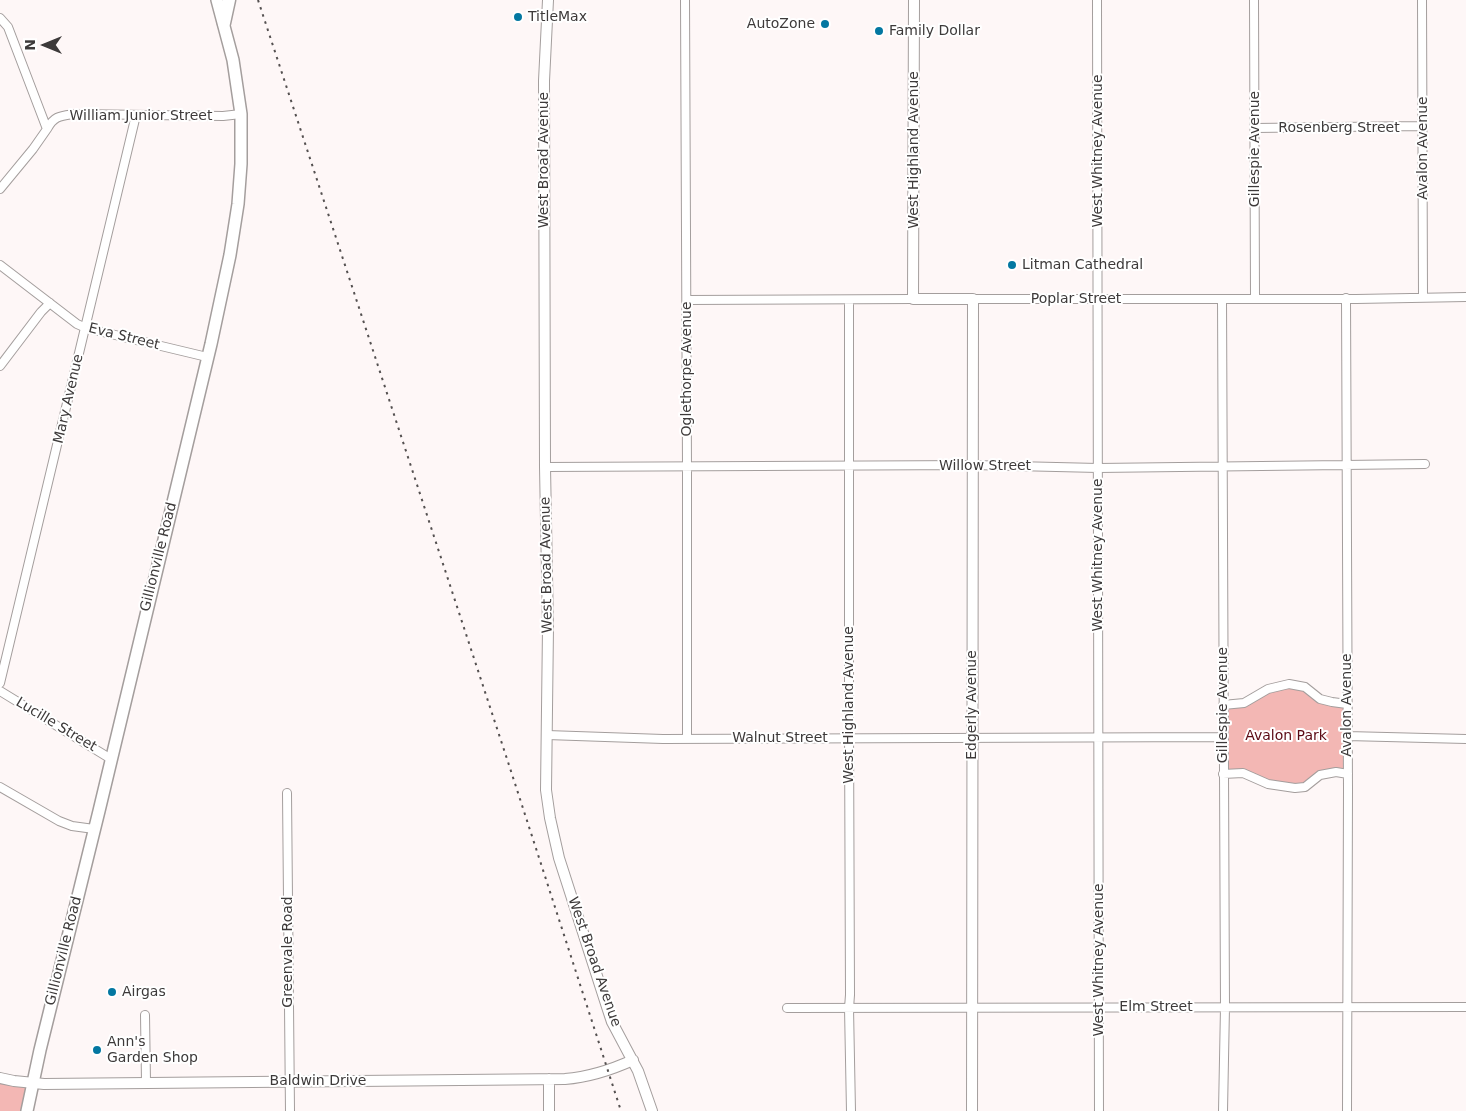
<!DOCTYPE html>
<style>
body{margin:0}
#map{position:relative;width:1466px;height:1111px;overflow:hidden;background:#fef7f7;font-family:"DejaVu Sans",sans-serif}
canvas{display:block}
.north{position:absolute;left:20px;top:20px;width:50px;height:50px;-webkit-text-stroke:4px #fff;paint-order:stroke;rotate:270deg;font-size:14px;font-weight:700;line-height:20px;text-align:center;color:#3d3a3a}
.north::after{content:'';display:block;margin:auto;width:18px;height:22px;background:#3d3a3a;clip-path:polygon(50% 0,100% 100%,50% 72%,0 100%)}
</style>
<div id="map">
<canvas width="1466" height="1111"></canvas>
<div class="north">N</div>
</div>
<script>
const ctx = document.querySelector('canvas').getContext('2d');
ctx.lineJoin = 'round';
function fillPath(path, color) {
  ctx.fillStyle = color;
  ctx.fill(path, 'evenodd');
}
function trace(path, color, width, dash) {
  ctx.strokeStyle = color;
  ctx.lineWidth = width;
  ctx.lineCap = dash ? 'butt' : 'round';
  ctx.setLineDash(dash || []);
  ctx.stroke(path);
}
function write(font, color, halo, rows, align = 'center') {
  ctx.font = font + ' "DejaVu Sans",sans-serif';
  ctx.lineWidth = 4;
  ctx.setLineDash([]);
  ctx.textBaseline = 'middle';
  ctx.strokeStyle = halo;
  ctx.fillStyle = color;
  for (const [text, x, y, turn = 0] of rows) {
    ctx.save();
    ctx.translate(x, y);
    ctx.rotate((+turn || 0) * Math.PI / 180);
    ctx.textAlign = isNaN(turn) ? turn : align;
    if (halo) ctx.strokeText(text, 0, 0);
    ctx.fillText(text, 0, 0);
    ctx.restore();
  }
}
const green = new Path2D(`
 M1297 686 1320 700 1346 705 1347 772 1335 771 1309 783 1279 786 1254 775 1224 773V706L1244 704 1268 689Z
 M0 1079 31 1084 26 1111H0Z`);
const minor = new Path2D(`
 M685 0 687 467V739
 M1097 0 1099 1111
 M1254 0 1255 299
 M1422 0 1423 297
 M0 18 8 27 47 129 33 149 0 189
 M1255 128 1422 126
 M47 129C54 116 60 116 74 114L223 116 241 114
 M0 265 77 324 86 328 207 357
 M1346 298 1348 790 1347 1111
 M973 299H1356L1466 297
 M1222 299 1225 1007 1223 1111
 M687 300 913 299
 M849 300V727L850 995 849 1008 851 1111
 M0 366 41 312 50 303
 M545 467 973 465 1098 468 1425 464
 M0 683 136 115
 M0 691 111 759
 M1223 705 1244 703 1268 689 1289 684 1305 687 1320 699 1332 702 1347 704
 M547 735 663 739 1223 737
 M1347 736 1466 739
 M1223 774 1243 773 1268 784 1295 788 1305 787 1320 775 1336 772 1348 774
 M0 787 59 821 72 826 94 829
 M287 793 290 1111
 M787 1008 1466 1007
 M145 1015 146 1082`);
const tertiary = new Path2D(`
 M548 0 544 81 545 467 548 628 546 790 550 818 559 858 607 1007 612 1022 638 1071 652 1111
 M914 0 913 299H973L972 1111
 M0 1078 14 1081 44 1084 565 1079C590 1077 611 1070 633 1060
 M549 1111V1079`);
const secondary = new Path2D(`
 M27 1111 40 1050 99 811 211 344 230 255 238 204 241 164V114L233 60 217 0`);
const primary = new Path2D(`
 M224 23 229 0`);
const rail = new Path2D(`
 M258 0 508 762 621 1111`);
const markers = [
 [518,17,5,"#0377a1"],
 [825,24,5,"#0377a1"],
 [879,31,5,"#0377a1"],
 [1012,265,5,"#0377a1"],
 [112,992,5,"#0377a1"],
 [97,1050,5,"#0377a1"]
];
const poiNames = [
 ["TitleMax",528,17],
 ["AutoZone",815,24,"right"],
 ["Family Dollar",889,31],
 ["Litman Cathedral",1022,265],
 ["Airgas",122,992],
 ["Ann's",107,1042],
 ["Garden Shop",107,1058]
];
const streetNames = [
 ["William Junior Street",141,116],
 ["Rosenberg Street",1339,128],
 ["Avalon Avenue",1423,148,-90],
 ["Gillespie Avenue",1255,149,-90],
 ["West Highland Avenue",914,150,-90],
 ["West Whitney Avenue",1098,151,-90],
 ["West Broad Avenue",544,160,-90],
 ["Poplar Street",1076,299],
 ["Eva Street",124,337,14],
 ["Oglethorpe Avenue",687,369,-90],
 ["Mary Avenue",69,399,-77],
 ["Willow Street",985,466],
 ["West Whitney Avenue",1098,555,-90],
 ["Gillionville Road",159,557,-76],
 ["West Broad Avenue",547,565,-91],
 ["West Highland Avenue",849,705,-90],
 ["Edgerly Avenue",972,705,-90],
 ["Gillespie Avenue",1223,705,-90],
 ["Avalon Avenue",1347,705,-90],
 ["Lucille Street",56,725,31],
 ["Walnut Street",780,738],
 ["Gillionville Road",64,951,-76],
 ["Greenvale Road",288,952,-90],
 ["West Whitney Avenue",1099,960,-90],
 ["West Broad Avenue",594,962,71],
 ["Elm Street",1156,1007],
 ["Baldwin Drive",318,1081]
];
const parkNames = [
 ["Avalon Park",1286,736]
];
fillPath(green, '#f3b7b4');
trace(minor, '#a49e9d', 10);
trace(tertiary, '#a49e9d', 12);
trace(secondary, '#a49e9d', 14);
trace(primary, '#a49e9d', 15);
trace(minor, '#fff', 8);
trace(tertiary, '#fff', 10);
trace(secondary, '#fff', 11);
trace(primary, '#fff', 12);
trace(rail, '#545050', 2, [2.5, 5]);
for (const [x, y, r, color] of markers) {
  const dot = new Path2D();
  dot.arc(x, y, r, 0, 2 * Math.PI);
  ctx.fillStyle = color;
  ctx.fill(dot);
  trace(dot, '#fff', 2);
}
write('14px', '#3d3a3a', '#fff', poiNames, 'left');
write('14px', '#3d3a3a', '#fff', streetNames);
write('14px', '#5b0913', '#fff', parkNames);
</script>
